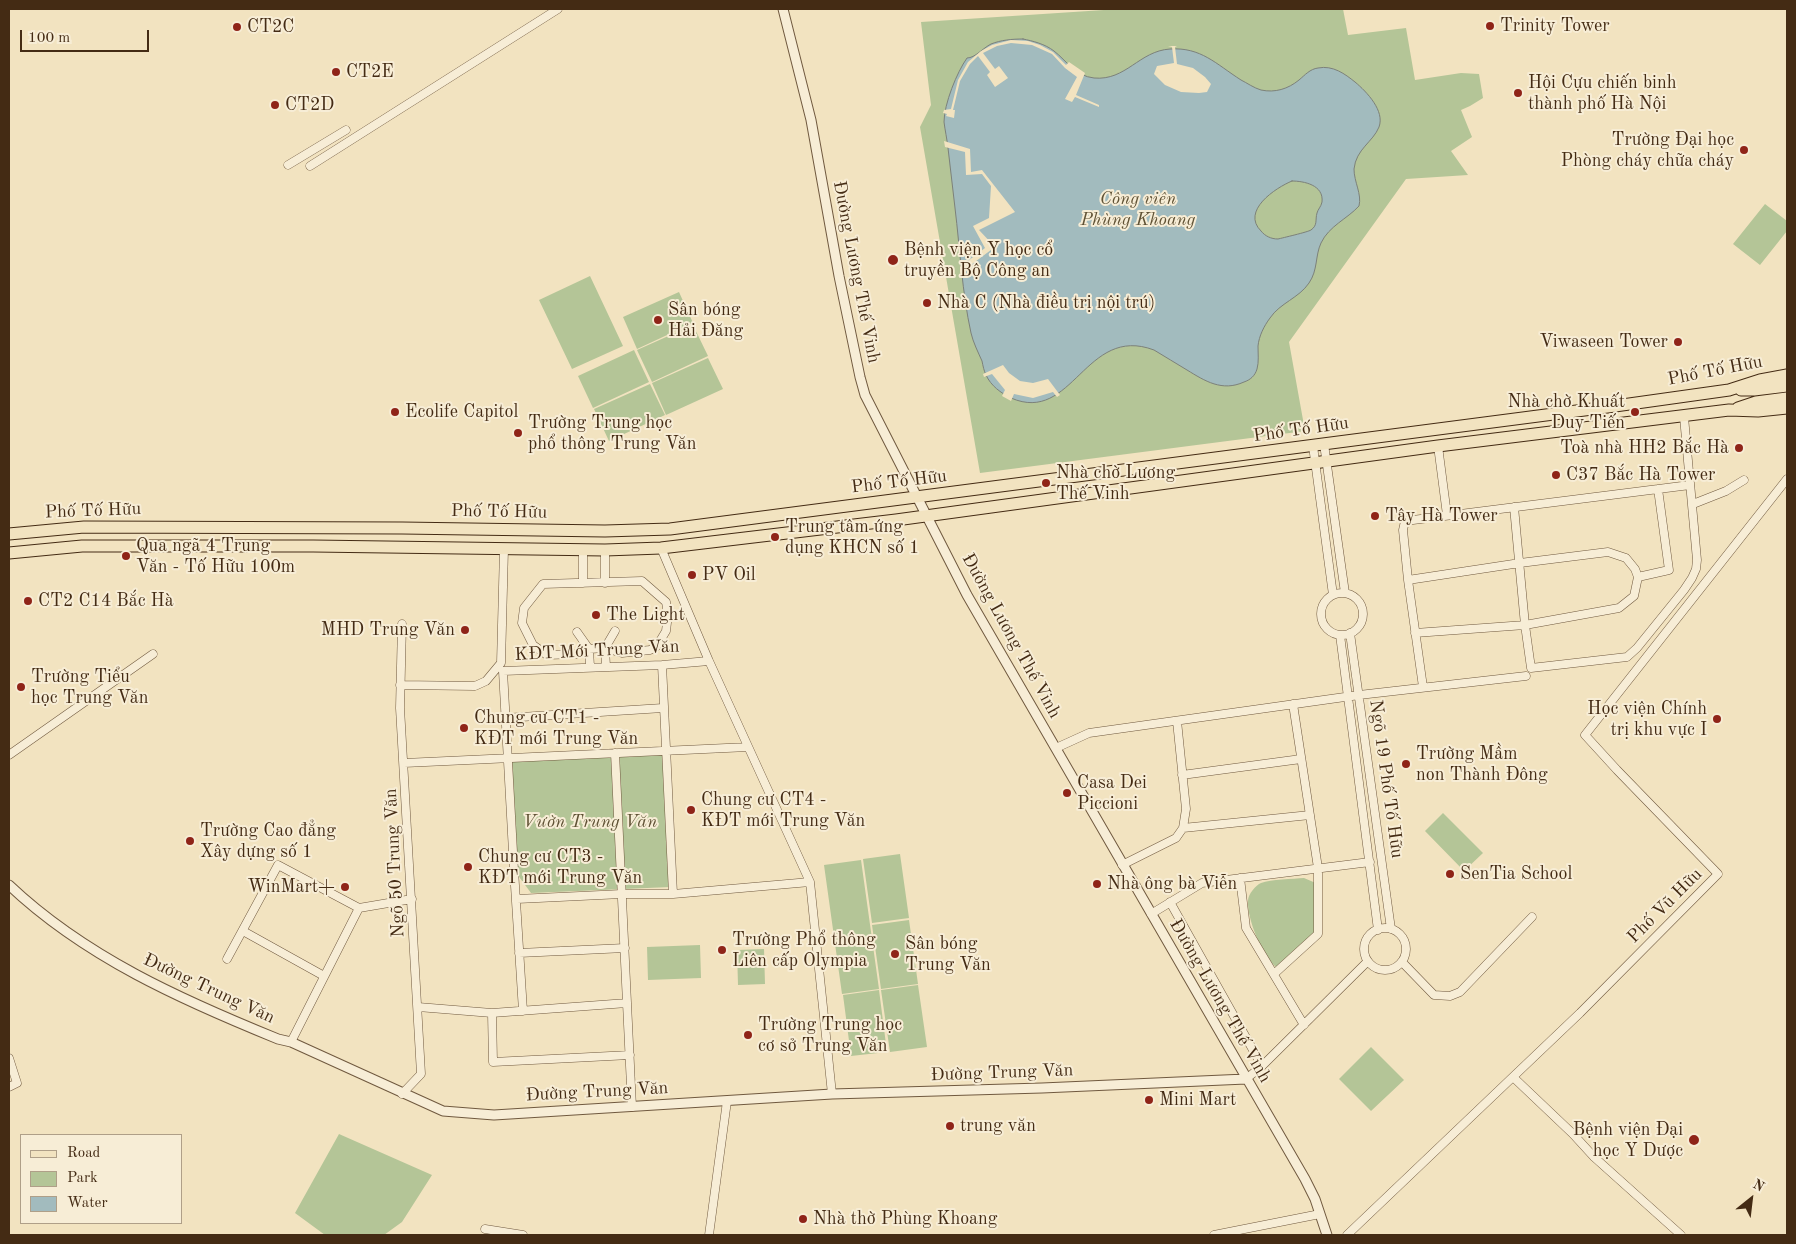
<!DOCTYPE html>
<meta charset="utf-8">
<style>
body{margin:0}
#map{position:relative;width:1796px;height:1244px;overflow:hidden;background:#f2e3c0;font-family:"Old Standard TT",serif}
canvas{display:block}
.frame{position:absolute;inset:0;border:10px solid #442b14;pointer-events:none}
.legend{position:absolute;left:20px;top:1134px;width:162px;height:90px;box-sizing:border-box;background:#f7edd6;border:1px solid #af9f88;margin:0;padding:6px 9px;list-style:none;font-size:15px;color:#442b14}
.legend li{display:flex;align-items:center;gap:10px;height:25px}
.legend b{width:25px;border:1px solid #af9f88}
.north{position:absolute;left:1726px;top:1174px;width:50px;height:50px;-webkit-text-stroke:4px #f7edd6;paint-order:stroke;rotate:29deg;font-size:14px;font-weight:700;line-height:20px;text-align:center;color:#442b14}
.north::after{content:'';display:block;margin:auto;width:18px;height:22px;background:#442b14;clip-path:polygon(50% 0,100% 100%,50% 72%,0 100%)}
.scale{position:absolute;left:20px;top:30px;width:129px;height:22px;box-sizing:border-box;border:2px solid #442b14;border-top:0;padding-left:6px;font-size:15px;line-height:18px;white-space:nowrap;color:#442b14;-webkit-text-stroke:4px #f7edd6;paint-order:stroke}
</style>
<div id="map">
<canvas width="1796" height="1244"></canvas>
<div class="frame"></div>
<ul class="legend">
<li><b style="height:6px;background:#f2e3c0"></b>Road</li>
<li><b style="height:14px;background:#b4c597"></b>Park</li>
<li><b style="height:14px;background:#a2bbbe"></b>Water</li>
</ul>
<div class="north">N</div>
<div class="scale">100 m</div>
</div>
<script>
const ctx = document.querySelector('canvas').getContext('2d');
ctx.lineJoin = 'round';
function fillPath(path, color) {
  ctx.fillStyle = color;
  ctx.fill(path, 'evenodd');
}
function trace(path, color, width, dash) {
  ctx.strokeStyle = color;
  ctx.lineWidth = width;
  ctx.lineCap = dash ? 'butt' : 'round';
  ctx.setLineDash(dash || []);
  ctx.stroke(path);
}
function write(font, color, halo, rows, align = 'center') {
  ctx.font = font + ' "Old Standard TT",serif';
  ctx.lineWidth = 4;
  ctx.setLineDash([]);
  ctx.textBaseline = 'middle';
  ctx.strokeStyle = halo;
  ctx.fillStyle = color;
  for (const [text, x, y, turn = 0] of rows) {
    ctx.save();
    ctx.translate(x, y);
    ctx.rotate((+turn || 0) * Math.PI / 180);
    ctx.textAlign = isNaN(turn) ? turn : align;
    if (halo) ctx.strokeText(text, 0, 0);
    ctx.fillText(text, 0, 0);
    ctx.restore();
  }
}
const green = new Path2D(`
 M1119 9H1343L1348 35 1406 28 1415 80 1461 73 1479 74 1483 98 1470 106 1461 110 1472 137 1451 151 1468 175 1406 179 1289 342 1305 431 980 473 920 127 931 105 921 22Z
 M1765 204 1787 221V231L1760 265 1733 244Z
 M590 276 623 346 572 369 539 300Z
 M679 292 693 323 637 349 623 317Z
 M693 325 708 356 652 382 637 350Z
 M634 350 649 382 593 408 578 376Z
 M708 358 723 389 666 415 652 383Z
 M650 384 665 415 609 441 594 409Z
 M665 751 670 887 531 893 514 870 508 759Z
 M1443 813 1483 853 1464 871 1425 831Z
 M900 854 909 918 872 923 863 859Z
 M861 860 879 989 842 994 824 865Z
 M1304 878 1318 884V934L1297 948 1282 964 1276 967C1262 955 1247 919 1248 901 1248 894 1256 885 1261 883 1271 879 1293 879 1304 878Z
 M909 920 918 984 881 989 872 925Z
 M700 945 701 978 648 980 647 947Z
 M764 949 765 984 738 985 737 950Z
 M918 985 927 1047 890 1052 881 990Z
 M879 990 887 1052 851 1056 843 995Z
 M1371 1047 1404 1080 1371 1111 1339 1079Z
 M339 1134 432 1175 402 1222 384 1235H325L295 1213Z`);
const water = new Path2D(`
 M1023 39C1033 41 1045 44 1054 51 1067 61 1075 76 1094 78 1126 81 1139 51 1170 49 1201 47 1216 64 1241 80 1247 83 1254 88 1261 90 1275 93 1288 89 1299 80 1305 75 1310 69 1318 68 1333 65 1345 74 1355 82 1367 92 1385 111 1379 127 1373 142 1356 149 1354 169 1354 182 1362 194 1359 206 1347 219 1329 226 1321 243 1315 256 1318 270 1309 283 1299 298 1280 303 1270 318 1264 326 1259 336 1258 346 1258 354 1259 362 1257 369 1255 376 1250 380 1244 382 1222 392 1205 381 1187 370 1176 363 1165 357 1154 350 1085 324 1073 425 1011 398 1001 393 991 386 986 375 984 371 983 366 982 361 978 352 973 342 971 333 962 292 960 249 955 208 953 188 950 168 948 148 947 139 945 130 944 122 944 104 957 72 967 58 975 58 983 48 991 44 1001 40 1012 39 1023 39ZM1292 181C1304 181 1324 185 1322 202 1321 207 1318 209 1317 213 1315 220 1318 225 1311 230 1308 232 1282 238 1278 239 1271 239 1265 236 1261 231 1241 211 1275 188 1292 181Z`);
const pier = new Path2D(`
 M1011 40 1028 41 1040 45 1053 52 1066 65 1069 62 1085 73 1076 95 1099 105V107L1075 97 1072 102 1065 99 1077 77 1065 68 1052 54 1032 45 1011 43 997 46 983 53 995 69 999 66 1008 78 995 87 987 75 990 72 978 56 970 64 960 81 953 110H955L954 118 946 116 947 114 943 113 944 110 951 109 958 80 968 62 981 51 992 45Z
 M1168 46H1177L1175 47 1177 64 1193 68 1205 77 1211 84 1207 92 1199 93 1181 92 1165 85 1154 74 1157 66 1174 63 1172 47Z
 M944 141 970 149 971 172 982 170 1015 212 979 230 995 247 960 273V267L985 248 973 226 989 218 991 186 982 174 966 175 965 152 945 147Z
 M1003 365 1009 373 1020 381 1033 383 1048 379 1060 395 1057 397 1053 392 1033 398 1014 394 1011 401 1002 396 1005 390 992 374 984 377 983 374Z`);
const minor = new Path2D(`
 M288 165 346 130
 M310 166 558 9
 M1324 444 1345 593
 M1313 446 1333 595
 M1438 446 1447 515
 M1693 504 1726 491 1744 480
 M1514 507 1525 625 1531 668 1627 657 1637 648 1684 590 1692 578 1696 569 1697 560 1684 417
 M661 548 709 661 810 882 832 1094
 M583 550V583
 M605 550V583
 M1638 577 1669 570 1658 489
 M1408 580 1520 563 1608 552 1626 558 1635 569 1638 577 1634 596 1619 608 1525 625 1415 633
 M642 581 666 602 668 614 666 631 657 646 650 650 622 653 605 648 589 649 576 654 547 655 533 645 522 623 524 608 543 584Z
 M1321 614a21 21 0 1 1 42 0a21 21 0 1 1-42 0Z
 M577 632 589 649 590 667
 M1350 633 1391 929
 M1340 635 1378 930
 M662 665 673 894
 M606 667 605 648 615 631
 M400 685 475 686 486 681 501 663 504 549
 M1423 687 1408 580 1403 530 1405 521 1690 485
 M505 718 663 708
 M1056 748 1089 733 1359 695 1526 676
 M615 753 632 1107
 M9 755 153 654
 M404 763 748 747
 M1182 775 1301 759
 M1183 828 1310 815
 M1122 865 1176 838 1183 828 1186 809 1177 721
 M1240 878 1246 928 1304 1025
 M517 899 622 894H673L810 882
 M1170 902 1262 1066
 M1151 914 1202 883 1370 862
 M1364 949a21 21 0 1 1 42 0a21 21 0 1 1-42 0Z
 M243 931 324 976
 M519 953 625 948
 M227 959 278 865 359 908 412 899
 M1402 962 1434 995 1450 996 1460 992 1532 917
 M1274 974 1318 934V868L1293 704
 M418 1007 492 1013 627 1003
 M523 1011 514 870 503 671 662 665 709 661
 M492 1013 493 1062 630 1055
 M291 1042 359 908
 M9 1058 17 1083 9 1087
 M1513 1077 1573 1134 1594 1157 1681 1235
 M1246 1079 1262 1066 1368 961
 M402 1094 421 1074 400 708 402 624
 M485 1229 523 1235
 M709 1235 727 1101
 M1214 1235 1320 1214
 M1347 1235 1580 1013 1718 874 1617 770 1585 735 1787 479`);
const tertiary = new Path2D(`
 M783 9 811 120 839 276 860 377 865 395 967 595 1305 1179 1315 1199 1327 1235
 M9 885C85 957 182 1000 278 1039L291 1042 443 1111 494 1115 832 1094 1042 1088 1246 1079`);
const primary = new Path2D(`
 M1741 390H1754L1787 386
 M1738 408 1756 402 1787 398
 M9 534 84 527 402 528 605 531 670 529 1615 406 1729 390 1760 380 1787 375
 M9 553 82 546H313L605 550 661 548 896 520 1438 446 1729 410 1758 411 1787 408`);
const markers = [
 [1490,26,5,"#8f2418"],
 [237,27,5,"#8f2418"],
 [336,72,5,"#8f2418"],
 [1518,93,5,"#8f2418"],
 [275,105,5,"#8f2418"],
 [1744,150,5,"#8f2418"],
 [893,260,6,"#8f2418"],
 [927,303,5,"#8f2418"],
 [658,320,5,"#8f2418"],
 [1678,342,5,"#8f2418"],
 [395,412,5,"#8f2418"],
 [1635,412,5,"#8f2418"],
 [518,433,5,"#8f2418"],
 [1739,448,5,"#8f2418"],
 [1556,475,5,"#8f2418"],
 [1046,483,5,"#8f2418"],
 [1375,516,5,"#8f2418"],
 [775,537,5,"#8f2418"],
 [126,556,5,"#8f2418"],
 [692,575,5,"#8f2418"],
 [28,601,5,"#8f2418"],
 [596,615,5,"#8f2418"],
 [465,630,5,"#8f2418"],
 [21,687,5,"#8f2418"],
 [1717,719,5,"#8f2418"],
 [464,728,5,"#8f2418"],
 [1406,764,5,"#8f2418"],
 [1067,793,5,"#8f2418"],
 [691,810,5,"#8f2418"],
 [190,841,5,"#8f2418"],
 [468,867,5,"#8f2418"],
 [1450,874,5,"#8f2418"],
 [1097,884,5,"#8f2418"],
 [345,887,5,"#8f2418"],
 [722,950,5,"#8f2418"],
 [895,954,5,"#8f2418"],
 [748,1035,5,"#8f2418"],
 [1149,1100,5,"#8f2418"],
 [950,1126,5,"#8f2418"],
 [1694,1140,6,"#8f2418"],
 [803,1219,5,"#8f2418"]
];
const poiNames = [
 ["Trinity Tower",1500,26],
 ["CT2C",247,27],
 ["CT2E",346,72],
 ["Hội Cựu chiến binh",1528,83],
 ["thành phố Hà Nội",1528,104],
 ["CT2D",285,105],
 ["Trường Đại học",1734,140,"right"],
 ["Phòng cháy chữa cháy",1734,161,"right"],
 ["Bệnh viện Y học cổ",904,250],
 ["truyền Bộ Công an",904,271],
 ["Nhà C (Nhà điều trị nội trú)",937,303],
 ["Sân bóng",668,310],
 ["Hải Đăng",668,331],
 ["Viwaseen Tower",1668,342,"right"],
 ["Nhà chờ Khuất",1625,402,"right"],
 ["Duy Tiến",1625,423,"right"],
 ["Ecolife Capitol",405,412],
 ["Trường Trung học",528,423],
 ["phổ thông Trung Văn",528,444],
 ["Toà nhà HH2 Bắc Hà",1729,448,"right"],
 ["Nhà chờ Lương",1056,473],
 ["Thế Vinh",1056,494],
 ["C37 Bắc Hà Tower",1566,475],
 ["Tây Hà Tower",1385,516],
 ["Trung tâm ứng",785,527],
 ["dụng KHCN số 1",785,548],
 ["Qua ngã 4 Trung",136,546],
 ["Văn - Tố Hữu 100m",136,567],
 ["PV Oil",702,575],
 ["CT2 C14 Bắc Hà",38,601],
 ["The Light",606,615],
 ["MHD Trung Văn",455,630,"right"],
 ["Trường Tiểu",31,677],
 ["học Trung Văn",31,698],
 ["Học viện Chính",1707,709,"right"],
 ["trị khu vực I",1707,730,"right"],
 ["Chung cư CT1 -",474,718],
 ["KĐT mới Trung Văn",474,739],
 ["Trường Mầm",1416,754],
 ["non Thành Đông",1416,775],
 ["Casa Dei",1077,783],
 ["Piccioni",1077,804],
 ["Chung cư CT4 -",701,800],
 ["KĐT mới Trung Văn",701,821],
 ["Trường Cao đẳng",200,831],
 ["Xây dựng số 1",200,852],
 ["Chung cư CT3 -",478,857],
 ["KĐT mới Trung Văn",478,878],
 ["SenTia School",1460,874],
 ["Nhà ông bà Viễn",1107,884],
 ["WinMart+",335,887,"right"],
 ["Trường Phổ thông",732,940],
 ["Liên cấp Olympia",732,961],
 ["Sân bóng",905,944],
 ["Trung Văn",905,965],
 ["Trường Trung học",758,1025],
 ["cơ sở Trung Văn",758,1046],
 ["Mini Mart",1159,1100],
 ["trung văn",960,1126],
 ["Bệnh viện Đại",1683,1130,"right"],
 ["học Y Dược",1683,1151,"right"],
 ["Nhà thờ Phùng Khoang",813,1219]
];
const parkNames = [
 ["Công viên",1138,199],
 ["Phùng Khoang",1138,220],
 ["Vườn Trung Văn",590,822]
];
const streetNames = [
 ["Đường Lương Thế Vinh",856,272,79],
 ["Phố Tố Hữu",1715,371,-11],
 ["Phố Tố Hữu",1301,430,-8],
 ["Phố Tố Hữu",899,482,-7],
 ["Phố Tố Hữu",93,511,-2],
 ["Phố Tố Hữu",499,512,1],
 ["Đường Lương Thế Vinh",1011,636,61],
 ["KĐT Mới Trung Văn",597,651,-3],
 ["Ngõ 19 Phố Tố Hữu",1386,779,82],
 ["Ngõ 50 Trung Văn",395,863,-93],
 ["Phố Vũ Hữu",1665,906,-45],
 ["Đường Trung Văn",209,989,25],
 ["Đường Lương Thế Vinh",1220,1001,60],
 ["Đường Trung Văn",1002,1073,-2],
 ["Đường Trung Văn",597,1092,-3]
];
fillPath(green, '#b4c597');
fillPath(water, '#a2bbbe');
trace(water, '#7c817a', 1);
fillPath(pier, '#f2e3c0');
trace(minor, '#70593f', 9);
trace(tertiary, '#70593f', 11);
trace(primary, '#442b14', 13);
trace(minor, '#f7edd6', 8);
trace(tertiary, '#f7edd6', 9);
trace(primary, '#f2e3c0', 11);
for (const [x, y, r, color] of markers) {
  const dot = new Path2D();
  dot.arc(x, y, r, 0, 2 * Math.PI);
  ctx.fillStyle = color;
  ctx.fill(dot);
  trace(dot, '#f7edd6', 2);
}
write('18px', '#442b14', '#f7edd6', poiNames, 'left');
write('italic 18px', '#605235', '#f7edd6', parkNames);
write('18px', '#442b14', '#f7edd6', streetNames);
</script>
